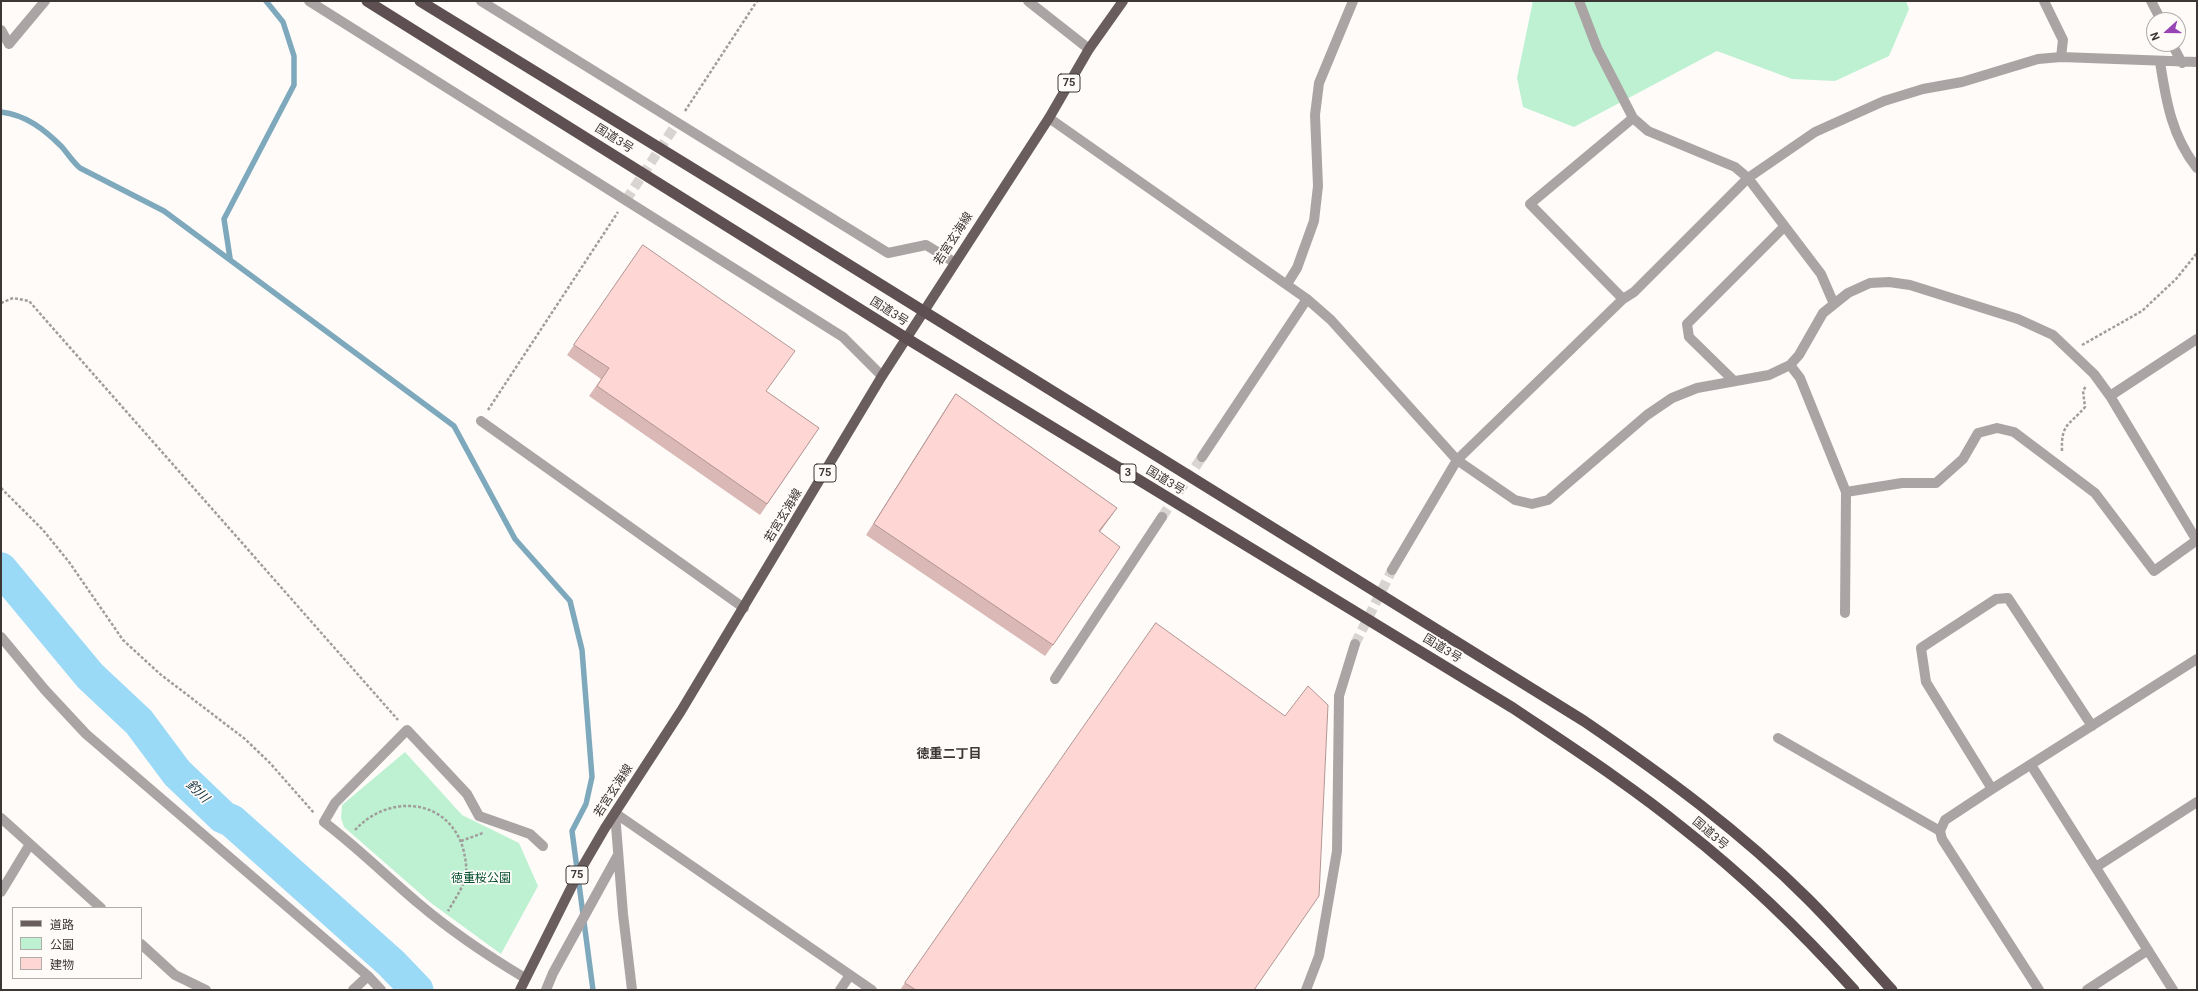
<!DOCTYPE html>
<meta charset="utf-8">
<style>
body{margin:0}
#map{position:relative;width:2198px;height:991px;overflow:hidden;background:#fefbf9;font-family:Roboto,"Noto Sans JP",sans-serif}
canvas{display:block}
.frame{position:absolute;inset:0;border:2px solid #3c3634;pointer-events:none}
.legend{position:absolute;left:12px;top:907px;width:130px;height:72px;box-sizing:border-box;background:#fefbf9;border:1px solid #b0acaa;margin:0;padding:5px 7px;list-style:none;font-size:12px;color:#3c3634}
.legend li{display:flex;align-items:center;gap:8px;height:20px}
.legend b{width:20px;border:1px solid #b0acaa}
.north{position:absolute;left:2146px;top:12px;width:40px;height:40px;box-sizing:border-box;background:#fefbf9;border:1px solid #b0acaa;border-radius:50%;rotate:249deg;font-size:11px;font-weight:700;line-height:16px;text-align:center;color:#3c3634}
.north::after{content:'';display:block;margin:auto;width:14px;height:18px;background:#9745b4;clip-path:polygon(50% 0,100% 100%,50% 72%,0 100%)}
</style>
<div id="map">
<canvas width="2198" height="991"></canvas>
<div class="frame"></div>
<ul class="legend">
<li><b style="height:5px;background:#695d5e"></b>道路</li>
<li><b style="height:11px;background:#bdf1d2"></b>公園</li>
<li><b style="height:11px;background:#fed6d4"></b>建物</li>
</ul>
<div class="north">N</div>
</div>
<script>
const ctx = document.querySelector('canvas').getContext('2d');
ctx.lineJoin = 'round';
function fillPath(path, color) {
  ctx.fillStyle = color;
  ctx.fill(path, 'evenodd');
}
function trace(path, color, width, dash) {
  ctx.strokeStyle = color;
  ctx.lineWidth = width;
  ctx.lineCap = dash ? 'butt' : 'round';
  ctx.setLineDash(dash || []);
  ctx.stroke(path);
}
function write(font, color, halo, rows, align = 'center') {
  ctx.font = font + ' Roboto,"Noto Sans JP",sans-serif';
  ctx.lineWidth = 3.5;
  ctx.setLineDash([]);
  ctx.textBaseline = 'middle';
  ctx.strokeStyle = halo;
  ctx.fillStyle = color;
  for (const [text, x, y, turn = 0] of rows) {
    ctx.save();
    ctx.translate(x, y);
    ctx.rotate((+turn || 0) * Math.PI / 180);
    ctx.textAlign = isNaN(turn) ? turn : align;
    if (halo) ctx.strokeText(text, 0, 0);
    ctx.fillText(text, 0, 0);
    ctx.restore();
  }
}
const green = new Path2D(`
 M1533 1H1906L1909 9 1889 56 1835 81 1792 79 1717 51 1574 127 1523 107 1517 78Z
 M405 752 462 815 519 843 538 886 501 954 431 903 344 827 341 818 342 805Z`);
const stream = new Path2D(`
 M1 112C26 115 44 129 62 147 68 154 73 162 80 168L164 211 454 426 515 539 570 601 582 650 592 777 586 804 572 831 593 990
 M230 258 224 219 294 85V56L283 22 266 1`);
const river = new Path2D(`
 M1 569 90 676 139 722 177 773 223 817 232 821 391 963 417 990`);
const minorTunnel = new Path2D(`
 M626 200 677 123
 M1162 517 1202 457
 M1355 644 1392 570`);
const path = new Path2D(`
 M685 111 757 1
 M1 303 13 298 29 301 398 720
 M2082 345 2142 311 2176 279 2197 253
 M488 410 618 212
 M2062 451C2061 423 2069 426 2085 407L2083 391 2086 386
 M1 488 43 530 69 562 123 640 160 674 245 739 270 763 314 813
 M355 830C388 794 447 797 463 848 465 857 467 865 466 875 463 888 455 899 448 911
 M461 841 483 833`);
const minor = new Path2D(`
 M309 1 843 337 882 376
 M481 1 888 253 926 245 954 262
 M1028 1 1089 49
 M1579 1 1597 48 1633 118
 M2044 1 2063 40 2061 57
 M2151 1 2161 20
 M1 30 9 44 45 1
 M2172 44 2182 63
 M2160 62C2166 101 2172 137 2197 168
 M1049 118 1307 299 1331 320 1457 460 1515 500 1532 504 1548 500 1647 415 1672 398 1697 388 1769 375 1790 365 1799 355 1823 313 1848 293 1870 283 1889 282 1910 285 2018 319 2053 335 2094 374 2110 396 2197 541
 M1287 284 1297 268 1314 221 1318 186 1315 115 1319 83 1353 1
 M1623 299 1530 204 1633 118 1648 131 1735 167 1748 178 1821 274 1834 304
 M1790 365 1800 378 1846 492 1845 613
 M1733 380 1689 337 1687 324 1784 227
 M2110 396 2197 339
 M481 421 744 608
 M1202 457 1307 299
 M1846 492 1902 483H1936L1963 459 1978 433 1997 428 2014 432 2095 493 2154 571 2197 540
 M1392 570 1457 460 1623 299 1634 292 1748 178 1815 132 1884 101 1923 89 1962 82 2038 59 2061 57 2197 62
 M1 637 45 690 86 734 368 976 381 990
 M1055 679 1162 517
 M1778 738 1940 831
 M2031 765 2173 990
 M1992 789 1926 682 1921 648 1996 599 2008 598 2092 726
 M615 813 872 990
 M615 813 623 914 632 990
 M1 818 101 908
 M2096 867 2197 802
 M1 892 30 844
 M141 944 175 975 206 990
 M525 978C488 956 451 931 418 903 386 876 357 847 324 822L335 803 407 730 467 794 479 816 530 834 543 846
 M353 990 368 976
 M546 990 553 973 618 855
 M840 990 850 975
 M1306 990 1319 956 1337 851 1339 696 1355 644
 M2039 990 1942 839 1940 831 1945 820 1992 789 2197 659
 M2087 990 2148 950`);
const primary = new Path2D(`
 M520 990 577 876 605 828 681 711 882 376 1049 118 1089 49 1123 1`);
const trunk = new Path2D(`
 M367 1 906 338 1513 708C1571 747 1630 785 1684 829 1745 877 1802 932 1854 990
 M420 1 767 214 1584 721C1663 775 1740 831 1808 899 1837 928 1864 959 1892 990`);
const wall = new Path2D(`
 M643 245 766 391 819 428 760 515 589 396 601 379 567 355Z
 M956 394 1117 508 1100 532 1053 645 1045 656 866 535 948 405Z
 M1156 623 1254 990H900Z`);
const shadedWall = new Path2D(`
 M1117 508 1109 519 1091 542 1099 531Z`);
const building = new Path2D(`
 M643 245 795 351 766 391 819 428 767 504 597 386 609 368 574 345Z
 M956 394 1117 508 1099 531 1120 547 1053 645 874 524Z
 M1156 623 1285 716 1308 686 1328 705 1319 896 1254 990H916L905 983Z`);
const shields = [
 [1069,83,22],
 [825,473,22],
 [1128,473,16],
 [577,875,22]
];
const shieldNames = [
 ["75",1069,83],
 ["75",825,473],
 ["3",1128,473],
 ["75",577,875]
];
const streetNames = [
 ["国道3号",614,139,32],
 ["若宮玄海線",954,239,-57],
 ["国道3号",889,312,32],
 ["国道3号",1165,481,31],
 ["若宮玄海線",784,516,-59],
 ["国道3号",1442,649,31],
 ["若宮玄海線",614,791,-57],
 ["国道3号",1710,834,40]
];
const parkNames = [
 ["徳重桜公園",481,879]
];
const neighbourhoodNames = [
 ["徳重二丁目",949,755]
];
const waterNames = [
 ["釣川",197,792,44]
];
fillPath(green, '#bdf1d2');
trace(stream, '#7ea9bc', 5.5);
trace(river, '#9adaf7', 33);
trace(minorTunnel, '#d7d4d2', 10, [10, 5]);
trace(path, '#a19d9b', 2.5, [3, 2]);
trace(minor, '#aba4a5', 10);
trace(primary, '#695d5e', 10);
trace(trunk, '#5e5052', 11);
fillPath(wall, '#dab8b6');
fillPath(shadedWall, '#b29694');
fillPath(building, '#fed6d4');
trace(building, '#b29694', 1);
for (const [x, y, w] of shields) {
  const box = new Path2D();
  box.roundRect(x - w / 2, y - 9, w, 18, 3);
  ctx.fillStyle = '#fefbf9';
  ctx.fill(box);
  trace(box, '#3c3634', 1);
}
write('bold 11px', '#3c3634', null, shieldNames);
write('12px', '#3c3634', '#fefbf9', streetNames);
write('12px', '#054f30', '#fefbf9', parkNames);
write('bold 13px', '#3c3634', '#fefbf9', neighbourhoodNames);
write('italic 13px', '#11303d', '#fefbf9', waterNames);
</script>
